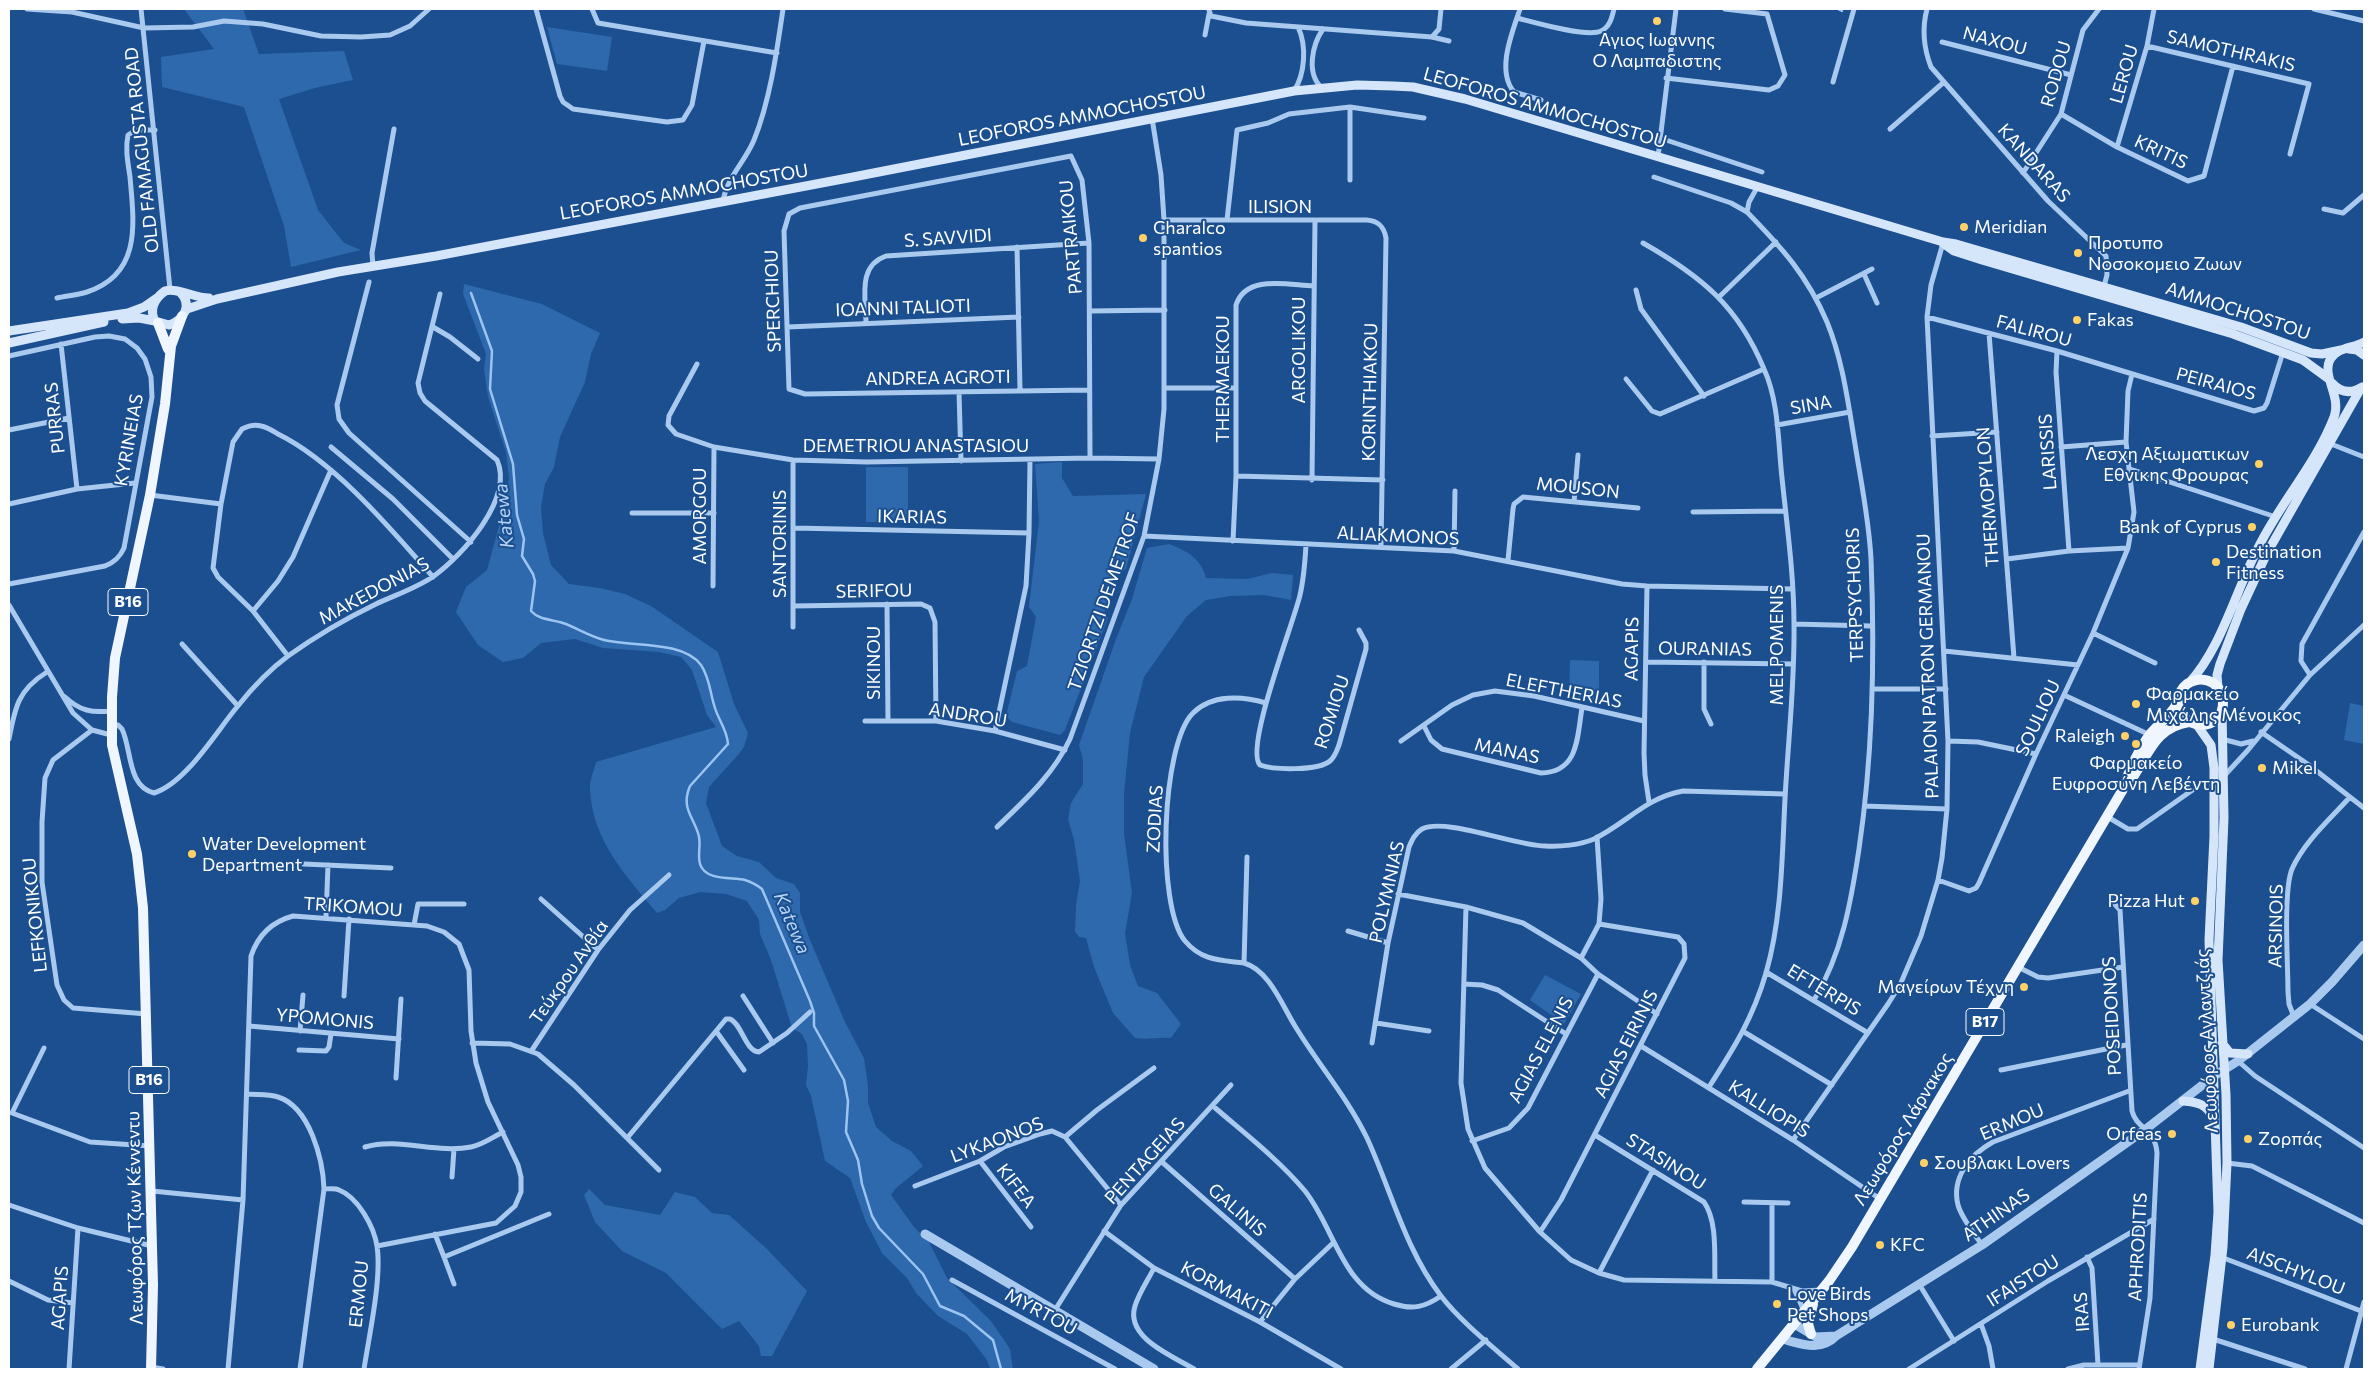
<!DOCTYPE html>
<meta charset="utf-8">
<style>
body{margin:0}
#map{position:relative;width:2373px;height:1378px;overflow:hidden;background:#1b4f8f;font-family:Commissioner,sans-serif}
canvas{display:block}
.frame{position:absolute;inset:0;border:10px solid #fff;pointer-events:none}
</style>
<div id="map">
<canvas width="2373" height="1378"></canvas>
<div class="frame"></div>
</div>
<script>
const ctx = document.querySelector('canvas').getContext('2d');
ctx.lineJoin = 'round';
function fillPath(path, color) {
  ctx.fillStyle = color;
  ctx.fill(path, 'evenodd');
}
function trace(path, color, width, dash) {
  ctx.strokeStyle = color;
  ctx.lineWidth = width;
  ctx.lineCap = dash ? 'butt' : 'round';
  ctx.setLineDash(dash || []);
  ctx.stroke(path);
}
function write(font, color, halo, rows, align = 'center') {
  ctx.font = font + ' Commissioner,sans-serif';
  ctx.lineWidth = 4;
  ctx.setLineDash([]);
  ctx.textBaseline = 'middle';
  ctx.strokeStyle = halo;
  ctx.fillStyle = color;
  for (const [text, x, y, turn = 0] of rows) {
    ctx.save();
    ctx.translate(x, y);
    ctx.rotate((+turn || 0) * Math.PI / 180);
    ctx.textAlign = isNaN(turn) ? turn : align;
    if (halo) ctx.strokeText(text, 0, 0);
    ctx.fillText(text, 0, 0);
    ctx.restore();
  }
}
const green = new Path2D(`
 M184 9H243L259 54 344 51 353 80 315 88 279 99 318 210 344 243 361 250 291 267 284 226 244 107 162 87 161 57 214 49Z
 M547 27 612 37 607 71 557 64Z
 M464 284 542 304 600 333 591 354 585 382 560 437 554 467 545 484 541 507 543 533 551 565 569 584 600 588 625 594 651 606 718 652 734 704 748 733 744 747 738 755 709 787 706 803 722 846 737 856 759 862 776 878 794 884 800 893V912L810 940 845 1022 864 1058 868 1085V1103L876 1127 892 1141 911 1151 923 1166 895 1189 891 1195 914 1227 929 1242 947 1278 991 1321 1010 1349 1013 1369H990L987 1360 967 1334 938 1316 916 1293 907 1278 882 1253 866 1222 850 1178 825 1161 811 1096 806 1085 808 1066 807 1044 802 1034 792 1028 771 960 760 934 759 920 747 901 726 894 700 892 679 898 665 910 657 913C626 876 592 840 590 789 589 781 594 771 596 762L716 727 707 715 692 670 681 657 659 652 603 648 575 639 541 643 523 658 503 662 478 645 456 612 466 587 487 570 505 504 509 478 506 452 488 397 484 369 486 354 463 294Z
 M1062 462V478L1073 496 1146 494 1126 569 1118 574 1104 613 1108 618 1065 730 1060 735 1012 722 1006 716 1017 671 1027 666 1036 617 1029 607 1039 521 1035 464Z
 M866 467H908V522H866Z
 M1169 544C1187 551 1201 558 1206 578L1247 579 1272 573 1293 575 1291 600 1264 595 1231 596 1206 600 1187 616 1144 677 1130 733 1124 793V834L1132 893 1125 933 1130 965 1138 986 1157 993 1181 1024 1171 1038C1159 1037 1148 1040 1135 1038L1113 1013 1094 967 1086 938 1079 937 1075 932 1076 905 1080 881 1074 840 1068 819 1071 803 1083 784V760L1079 745 1116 639 1132 599 1147 548Z
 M1570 660 1599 661V703L1569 696Z
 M2350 703 2364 706V744L2344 740Z
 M1545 975 1581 994 1564 1024 1530 1000Z
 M589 1189 605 1205 660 1215 675 1192 695 1197 712 1213 729 1215 766 1248 807 1291 772 1356H761L759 1346 739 1321 722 1329 666 1273 622 1251 595 1222 584 1195Z`);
const stream = new Path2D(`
 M1838 9 1842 11
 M471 293 492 351 490 389 513 464 517 515 524 539 522 556 533 574 535 581 531 611C540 621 554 619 566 624 578 629 591 637 604 640 631 647 683 640 701 665 710 678 710 694 715 708 719 721 727 730 728 744L690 786C681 807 692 815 698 833 702 843 697 854 700 864 705 881 732 877 745 880 751 882 757 885 762 889L810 1001 814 1013V1026L844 1080 848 1101 846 1132 858 1160 862 1184 872 1216 879 1228 923 1274 940 1306 964 1316 993 1340 1001 1369`);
const minor = new Path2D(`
 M27 9 72 12 144 28 193 27 224 21 263 24 321 36 361 37 390 35 410 26 429 9
 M141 9 170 289
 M536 9 560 96 563 102 573 109 667 122 683 120 692 105 704 41
 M592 9 598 23 777 53
 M1520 9C1512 33 1496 71 1514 92L1541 100
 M1927 9C1922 28 1924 49 1931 67L2048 201 2106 256 2107 275 2103 290
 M2314 9 2364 21
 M1209 10 1211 16 1246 23 1432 37 1449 41
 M1517 18C1533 22 1587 38 1601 31 1610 27 1612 17 1614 9
 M1205 35 1209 14
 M1432 37 1439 29 1441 9
 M1942 42 2071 75
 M2147 46 2309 84 2290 154
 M1666 78 1769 90 1778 86 1785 75 1767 14 1725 9
 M1833 82 1854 9
 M1322 88C1306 74 1312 45 1323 29
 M1294 91C1305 74 1307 46 1298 27
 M1350 107 1424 118
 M2061 114 2117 147 2188 181 2204 176 2233 66
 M1890 129 1944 82
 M1660 138 1762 172
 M2117 147 2147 46 2154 9
 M1658 157 1676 9
 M2023 173 2061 114 2083 30 2099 9
 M1654 177 1731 203 1747 212
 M1758 186 1749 202 1747 212C1782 248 1807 275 1827 322 1843 361 1848 403 1855 444 1861 482 1869 520 1871 559 1875 656 1873 754 1859 849 1851 902 1842 954 1814 1000
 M723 201C727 177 745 162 754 140 770 101 777 50 783 9
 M2324 209 2343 213 2364 195
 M1164 220H1367C1379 221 1384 227 1386 238L1381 547
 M1227 220 1237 130 1268 123 1289 114 1350 107V180
 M1643 243C1701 276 1738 306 1764 369 1779 402 1778 442 1782 478 1787 526 1794 576 1794 624 1795 683 1788 741 1785 799 1782 856 1782 918 1766 973 1753 1018 1734 1048 1709 1087
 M1017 247 1020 390
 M373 266 372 253 394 129
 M1864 274 1877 303
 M369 282 337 405 339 419 349 433 471 542
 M1636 290 1641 309 1704 396
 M1719 297 1776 242
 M57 298C66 296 77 295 87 292 142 274 134 223 130 177 128 163 125 149 128 135L136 130H155
 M1816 298 1872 269
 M1090 311 1165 310
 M1927 317 2057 351 2254 411 2264 408 2267 403 2283 352
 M866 323C866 298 857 266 886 256L1089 243
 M433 327 450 337 478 359
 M788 327 1019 317
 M1989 333 2014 658
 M61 344 77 489
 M2057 351 2056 372 2069 551
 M9 356 95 337 109 336 125 339 137 348 145 359 151 377 152 397 124 548C120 557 115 562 105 566L9 584
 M697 364 669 416 668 425 676 434 714 447 793 460 867 462 1090 458 1159 459
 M1626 379 1652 411 1660 414 1764 369
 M1165 388H1236
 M1089 390 805 394 789 389 784 231 789 214 800 208 1071 156 1082 180 1089 243 1090 458
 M959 392 961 461
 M1777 425 1850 412
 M9 430 69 418
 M1932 436 1997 432
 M2331 444 2364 457
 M331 447 393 499 453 559
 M2061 447 2126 442
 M793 460V627
 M2130 469 2276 517
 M1236 476 1383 480
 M1312 480 1315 221
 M150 495 221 504
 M1574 502 1578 455
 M9 504 77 489 135 483
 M1693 512 1785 511
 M632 513H714
 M793 528 1029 533
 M1144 536 1454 551 1622 584 1647 586 1792 589
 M1233 541 1236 476V305C1246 274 1288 285 1313 286
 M1306 545C1305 562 1304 578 1300 595 1294 622 1244 748 1260 765 1274 770 1318 771 1330 761 1335 757 1337 750 1339 745L1366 649V643L1359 630
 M1454 551 1455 491
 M2007 559 2069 551 2128 548
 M1508 560 1513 509 1514 504 1523 497 1638 508
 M713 586 714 447
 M1647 586 1644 753 1645 775 1649 802
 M887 604 888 721
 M9 605 73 713 92 730 111 735
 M793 606 921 604 930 608 935 622 936 721
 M253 611 278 581 293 557 331 470
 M1794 624 1871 626
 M2093 633 2155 663
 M182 644 238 706
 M1944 651 2078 665
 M288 656 253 611 218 577 213 568 221 504 233 442 242 429C248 426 254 424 261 426 267 427 273 431 278 434 335 462 391 529 433 577
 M1646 662 1793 664
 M1704 662V709L1711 724
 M2310 675 2301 661 2302 644 2364 532
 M1872 689H1946
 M2064 695 2150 735
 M65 697C80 711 92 713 111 711
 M865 721H936L995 731 1065 750
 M112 725H118L122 729C132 750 127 786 154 793 186 783 216 732 237 707 252 688 269 670 288 656 316 636 345 619 376 604 395 595 417 588 434 576 463 555 514 498 497 460L425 401 420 393 418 383 440 294
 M1424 726 1431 740 1442 749 1541 773C1579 772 1577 737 1582 708
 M92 730 53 760 45 778 42 822V882L57 985 64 1000 73 1008 147 1014
 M995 731 1026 586 1029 533 1030 460
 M2261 732 2309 765 2364 808
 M9 739C15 707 18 690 47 672
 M2222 739 2241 744 2253 741
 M1401 741 1452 705 1473 695 1495 691 1534 696 1644 721
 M1948 741 1978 742 2036 754
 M2224 776 2248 750 2310 675 2364 625
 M1865 806 1947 809
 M2106 816 2128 829H2137L2194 789
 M997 827C1025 800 1053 775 1070 739L1144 536 1159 459 1164 409V220L1161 175 1152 118
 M1247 857 1244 963C1269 970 1282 1005 1295 1026 1318 1064 1347 1097 1367 1138 1391 1190 1405 1249 1441 1296 1461 1322 1493 1347 1518 1369
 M304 864 391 868
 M1938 880 1969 891 1976 888 1979 883 2036 754 2093 633 2128 548 2134 512 2126 442 2128 391 2132 374
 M1398 894 1466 907 1523 923 1581 958 1598 974 1657 1014
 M541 899 598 950
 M2111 900 2120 910 2132 1111C2137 1130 2155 1127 2157 1153L2150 1298 2139 1369
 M1466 907 1461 1083 1468 1129 1485 1168 1540 1232 1571 1260 1599 1273 1624 1280 1772 1282 1802 1291 1821 1290
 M326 917 328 865
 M414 925 418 904H464
 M1348 931 1388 943
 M1581 958 1599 924 1601 899 1597 837
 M1244 963C1220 960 1202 961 1185 941 1156 906 1161 745 1193 713 1212 694 1242 696 1266 703
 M2018 967 2038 977 2048 978 2123 967
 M1766 972 1868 1033
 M1464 984 1482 985 1498 990 1566 1034
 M344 996 349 919
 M743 996 773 1043
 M2310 1004 2364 1039
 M2294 1017 2289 1004 2288 992C2288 965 2283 891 2292 869 2304 842 2331 818 2350 797
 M1376 1023 1429 1031
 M249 1026 399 1039
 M300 1031 303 995
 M716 1031 744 1070
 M1744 1032 1832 1085
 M472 1043 510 1044 538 1054 574 1085 659 1170
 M1372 1043 1388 943 1409 847C1412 840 1415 833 1422 829 1444 817 1516 846 1545 846 1560 847 1580 845 1594 839 1627 823 1645 798 1683 791L1785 794
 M1641 1046 1793 1140 1880 1199
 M44 1048 12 1113 90 1142 150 1146
 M299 1050 326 1051 329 1047 331 1034
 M532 1050 598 950 630 910 669 875
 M2238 1061 2255 1076 2364 1148
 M2001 1070 2126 1045
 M396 1078 401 999
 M247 1094C257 1095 268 1094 278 1097 310 1107 323 1160 324 1189L300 1369
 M1213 1106C1244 1133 1278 1159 1305 1191 1335 1229 1342 1289 1394 1304 1413 1310 1425 1307 1441 1296
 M1595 1135 1704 1202C1718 1222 1714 1257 1715 1281
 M628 1137 726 1019H730C742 1024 745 1051 759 1052L787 1033 810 1012
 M1065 1137 1121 1205
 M1793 1140 1888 1004 1900 985 1921 936 1938 880 1942 858 1947 809 1948 741 1927 317 1931 285 1943 243
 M1472 1141 1509 1128 1528 1108 1598 974
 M365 1147C399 1137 436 1154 471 1147 482 1145 493 1137 503 1132
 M980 1161 1031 1227
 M1162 1162 1295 1279
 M2227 1163 2252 1166 2364 1223
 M452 1177 454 1149
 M915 1186 980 1161 1004 1147 1040 1134 1052 1131 1065 1137 1097 1110 1154 1068
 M324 1189C329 1189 335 1188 339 1190 358 1197 374 1227 377 1246 382 1278 369 1336 364 1369
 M152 1191 243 1200
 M1744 1202 1788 1203
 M1772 1203V1282
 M9 1205 78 1228 152 1246
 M1104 1231 1154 1268 1260 1322 1341 1369
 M1540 1232 1561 1200 1685 958 1684 944 1678 937 1599 924
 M435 1234 444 1257 549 1214
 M1982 1245C1974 1233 1962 1219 1958 1205 1951 1177 1971 1154 1993 1142L2129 1091
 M444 1257 454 1284
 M2087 1257 2092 1268 2098 1365
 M2221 1257 2361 1311
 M1154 1268C1148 1280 1139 1293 1135 1306 1125 1338 1173 1356 1194 1369
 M1599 1273 1653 1170
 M952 1280 1115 1369
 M9 1281 48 1300 73 1303
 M1919 1284 1954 1341
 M1794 1289 1804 1311
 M1055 1310 1121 1205 1231 1085
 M1260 1322 1295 1279 1334 1242
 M1981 1324 1989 1346 1993 1369
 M2213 1339 2305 1369
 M151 1367 163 1369
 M69 1369 78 1228
 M228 1369 243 1200 251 956C258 935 271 922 293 916L427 926 444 932 459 944 469 970 471 1031 476 1063 488 1102 518 1165 521 1177V1192L515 1206 496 1223 377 1246
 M1451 1369 1486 1340
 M1909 1369 2048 1281 2154 1219
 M2068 1369 2084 1365H2139
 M2346 1369 2364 1302`);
const tertiary = new Path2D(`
 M925 1234 1154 1369
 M1794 1324 1816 1337 1836 1336
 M1782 1339C1802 1344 1820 1352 1836 1336L1982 1245 2146 1129 2214 1076 2238 1061 2310 1004 2332 982 2364 945`);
const secondary = new Path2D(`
 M1943 243 1954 251 1982 260 2233 334 2303 360 2329 379
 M180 292C193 305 184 320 169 325L155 321C149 309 154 299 165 291 176 287 195 298 209 298
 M187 309 217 299 338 272 436 256 848 178 1294 91 1357 85 1393 86 1413 87 1465 99 1943 242 1956 244 2241 327 2311 353 2322 354 2341 350
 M122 319 139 318 155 321
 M9 331 128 313 144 307 157 298
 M9 343 104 322
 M2349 349 2357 350 2364 355
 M2332 383C2341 393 2351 394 2362 387
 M2189 683C2221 649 2236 590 2258 548 2280 503 2316 464 2334 417 2342 395 2320 375 2331 358 2338 347 2354 348 2364 342
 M2218 687 2217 675 2220 664 2241 609 2267 553 2361 388
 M2197 725 2211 745 2214 768V836L2209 940 2218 1212 2215 1255 2200 1369
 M2222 1043 2230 1053 2248 1054
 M2183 1101C2197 1102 2208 1104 2213 1119
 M2209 1369 2223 1247 2227 1163 2226 1095 2218 960 2224 818 2222 710`);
const primary = new Path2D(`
 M158 323 168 349
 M2129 783C2148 757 2154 727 2189 722
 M1811 1334 1808 1324 1813 1304
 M151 1369 153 1285 143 908 137 854 112 745V697L115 658 150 495 165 404 171 346 182 316
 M1757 1369 1829 1281 1852 1247 2122 791C2129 771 2138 750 2151 733 2159 724 2168 717 2175 707 2179 699 2179 690 2187 684 2195 679 2205 678 2213 683 2219 687 2223 694 2223 702 2224 732 2180 733 2178 701`);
const markers = [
 [1657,21,5,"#ffd166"],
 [1964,227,5,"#ffd166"],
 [1143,238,5,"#ffd166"],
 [2078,253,5,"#ffd166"],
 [2077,320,5,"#ffd166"],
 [2259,464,5,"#ffd166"],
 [2252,527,5,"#ffd166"],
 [2216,562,5,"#ffd166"],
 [2136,704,5,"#ffd166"],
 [2125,736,5,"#ffd166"],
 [2136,744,5,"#ffd166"],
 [2262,768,5,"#ffd166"],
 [192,854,5,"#ffd166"],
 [2195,901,5,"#ffd166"],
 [2024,987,5,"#ffd166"],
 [2172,1134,5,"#ffd166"],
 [2248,1139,5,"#ffd166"],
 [1924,1163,5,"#ffd166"],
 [1880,1245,5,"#ffd166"],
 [1777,1304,5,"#ffd166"],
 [2231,1325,5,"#ffd166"]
];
const shields = [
 [128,602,40],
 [1985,1022,38],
 [149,1080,40]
];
const shieldNames = [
 ["B16",128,602],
 ["B17",1985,1022],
 ["B16",149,1080]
];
const poiNames = [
 ["Αγιος Ιωαννης",1657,40,"center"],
 ["Ο Λαμπαδιστης",1657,61,"center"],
 ["Meridian",1974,227],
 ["Charalco",1153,228],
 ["spantios",1153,249],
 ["Προτυπο",2088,243],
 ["Νοσοκομειο Ζωων",2088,264],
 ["Fakas",2087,320],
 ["Λεσχη Αξιωματικων",2249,454,"right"],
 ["Εθνικης Φρουρας",2249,475,"right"],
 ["Bank of Cyprus",2242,527,"right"],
 ["Destination",2226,552],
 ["Fitness",2226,573],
 ["Φαρμακείο",2146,694],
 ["Μιχάλης Μένοικος",2146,715],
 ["Raleigh",2115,736,"right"],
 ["Φαρμακείο",2136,763,"center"],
 ["Ευφροσύνη Λεβέντη",2136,784,"center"],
 ["Mikel",2272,768],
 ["Water Development",202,844],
 ["Department",202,865],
 ["Pizza Hut",2185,901,"right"],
 ["Μαγείρων Τέχνη",2014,987,"right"],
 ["Orfeas",2162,1134,"right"],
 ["Ζορπάς",2258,1139],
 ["Σουβλακι Lovers",1934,1163],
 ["KFC",1890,1245],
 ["Love Birds",1787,1294],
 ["Pet Shops",1787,1315],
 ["Eurobank",2241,1325]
];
const streetNames = [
 ["NAXOU",1995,41,15],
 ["SAMOTHRAKIS",2231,51,13],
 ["RODOU",2056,74,-74],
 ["LEROU",2124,74,-74],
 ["LEOFOROS AMMOCHOSTOU",1545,108,16],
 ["LEOFOROS AMMOCHOSTOU",1082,116,-11],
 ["OLD FAMAGUSTA ROAD",142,150,-96],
 ["KRITIS",2161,152,25],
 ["KANDARAS",2034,163,48],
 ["LEOFOROS AMMOCHOSTOU",684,192,-10],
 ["ILISION",1280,207],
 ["PARTRAIKOU",1071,237,-95],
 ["S. SAVVIDI",948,238,-4],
 ["SPERCHIOU",773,301,-92],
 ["IOANNI TALIOTI",903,308,-2],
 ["AMMOCHOSTOU",2238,311,18],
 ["FALIROU",2034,331,15],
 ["ARGOLIKOU",1299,350,-90],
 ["ANDREA AGROTI",938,378,-1],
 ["THERMAEKOU",1223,379,-90],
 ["PEIRAIOS",2216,384,15],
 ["KORINTHIAKOU",1370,392,-89],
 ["SINA",1811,405,-10],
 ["PURRAS",55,418,-96],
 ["KYRINEIAS",129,440,-80],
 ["DEMETRIOU ANASTASIOU",916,446],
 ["LARISSIS",2048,452,-94],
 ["MOUSON",1578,488,6],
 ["THERMOPYLON",1988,497,-94],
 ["AMORGOU",700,516,-90],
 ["IKARIAS",912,517,1],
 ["ALIAKMONOS",1398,536,3],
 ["SANTORINIS",780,544,-90],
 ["MAKEDONIAS",374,591,-28],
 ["SERIFOU",874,591,-1],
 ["TERPSYCHORIS",1855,595,-92],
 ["TZIORTZI DEMETROF",1104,602,-71],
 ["MELPOMENIS",1777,645,-90],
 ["AGAPIS",1632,649,-89],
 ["OURANIAS",1705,649,1],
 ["SIKINOU",874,663,-90],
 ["PALAION PATRON GERMANOU",1928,666,-92],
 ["ELEFTHERIAS",1564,691,11],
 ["ROMIOU",1332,712,-72],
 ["ANDROU",968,715,9],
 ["SOULIOU",2038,718,-65],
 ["MANAS",1507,751,12],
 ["ZODIAS",1155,819,-87],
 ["POLYMNIAS",1387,892,-77],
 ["TRIKOMOU",353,907,4],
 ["LEFKONIKOU",35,915,-96],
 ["ARSINOIS",2276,926,-89],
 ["Τεύκρου Ανθία",569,972,-55],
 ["EFTERPIS",1824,990,31],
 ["POSEIDONOS",2112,1016,-93],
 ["YPOMONIS",325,1019,5],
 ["Λεωφόρος Αγλαντζιάς",2207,1041,-93],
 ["AGIAS EIRINIS",1626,1044,-63],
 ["AGIAS ELENIS",1541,1050,-62],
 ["KALLIOPIS",1769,1109,32],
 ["ERMOU",2012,1122,-23],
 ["Λεωφόρος Λάρνακος",1903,1129,-59],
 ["LYKAONOS",997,1140,-21],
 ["PENTAGEIAS",1145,1161,-48],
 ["STASINOU",1666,1162,32],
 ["KIFEA",1016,1186,52],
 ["GALINIS",1237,1210,41],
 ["ATHINAS",1996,1215,-35],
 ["Λεωφόρος Τζων Κέννεντυ",135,1218,-91],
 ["APHRODITIS",2138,1247,-87],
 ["AISCHYLOU",2296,1271,21],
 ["IFAISTOU",2023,1281,-32],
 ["KORMAKITI",1227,1290,28],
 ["ERMOU",359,1294,-84],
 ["AGAPIS",60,1298,-86],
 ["MYRTOU",1041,1312,28],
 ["IRAS",2082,1312,-94]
];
const waterNames = [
 ["Katewa",504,516,-96],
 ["Katewa",792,923,67]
];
fillPath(green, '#2e69ad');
trace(stream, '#9cc4f0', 2.5);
trace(minor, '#a9c9ee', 5);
trace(tertiary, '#a9c9ee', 9);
trace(secondary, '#d6e6fa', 9);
trace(primary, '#f0f6ff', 10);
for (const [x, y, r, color] of markers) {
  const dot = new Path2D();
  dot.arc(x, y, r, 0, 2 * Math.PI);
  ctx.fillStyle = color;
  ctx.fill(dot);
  trace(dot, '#1b4f8f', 2);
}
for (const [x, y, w] of shields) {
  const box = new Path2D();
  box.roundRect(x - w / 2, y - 13.5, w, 27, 4);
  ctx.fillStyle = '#1b4f8f';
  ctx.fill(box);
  trace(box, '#fff', 1);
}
write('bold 16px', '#fff', null, shieldNames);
write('18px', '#fff', '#1b4f8f', poiNames, 'left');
write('18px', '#fff', '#1b4f8f', streetNames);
write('italic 19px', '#b5d3f5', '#1b4f8f', waterNames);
</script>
